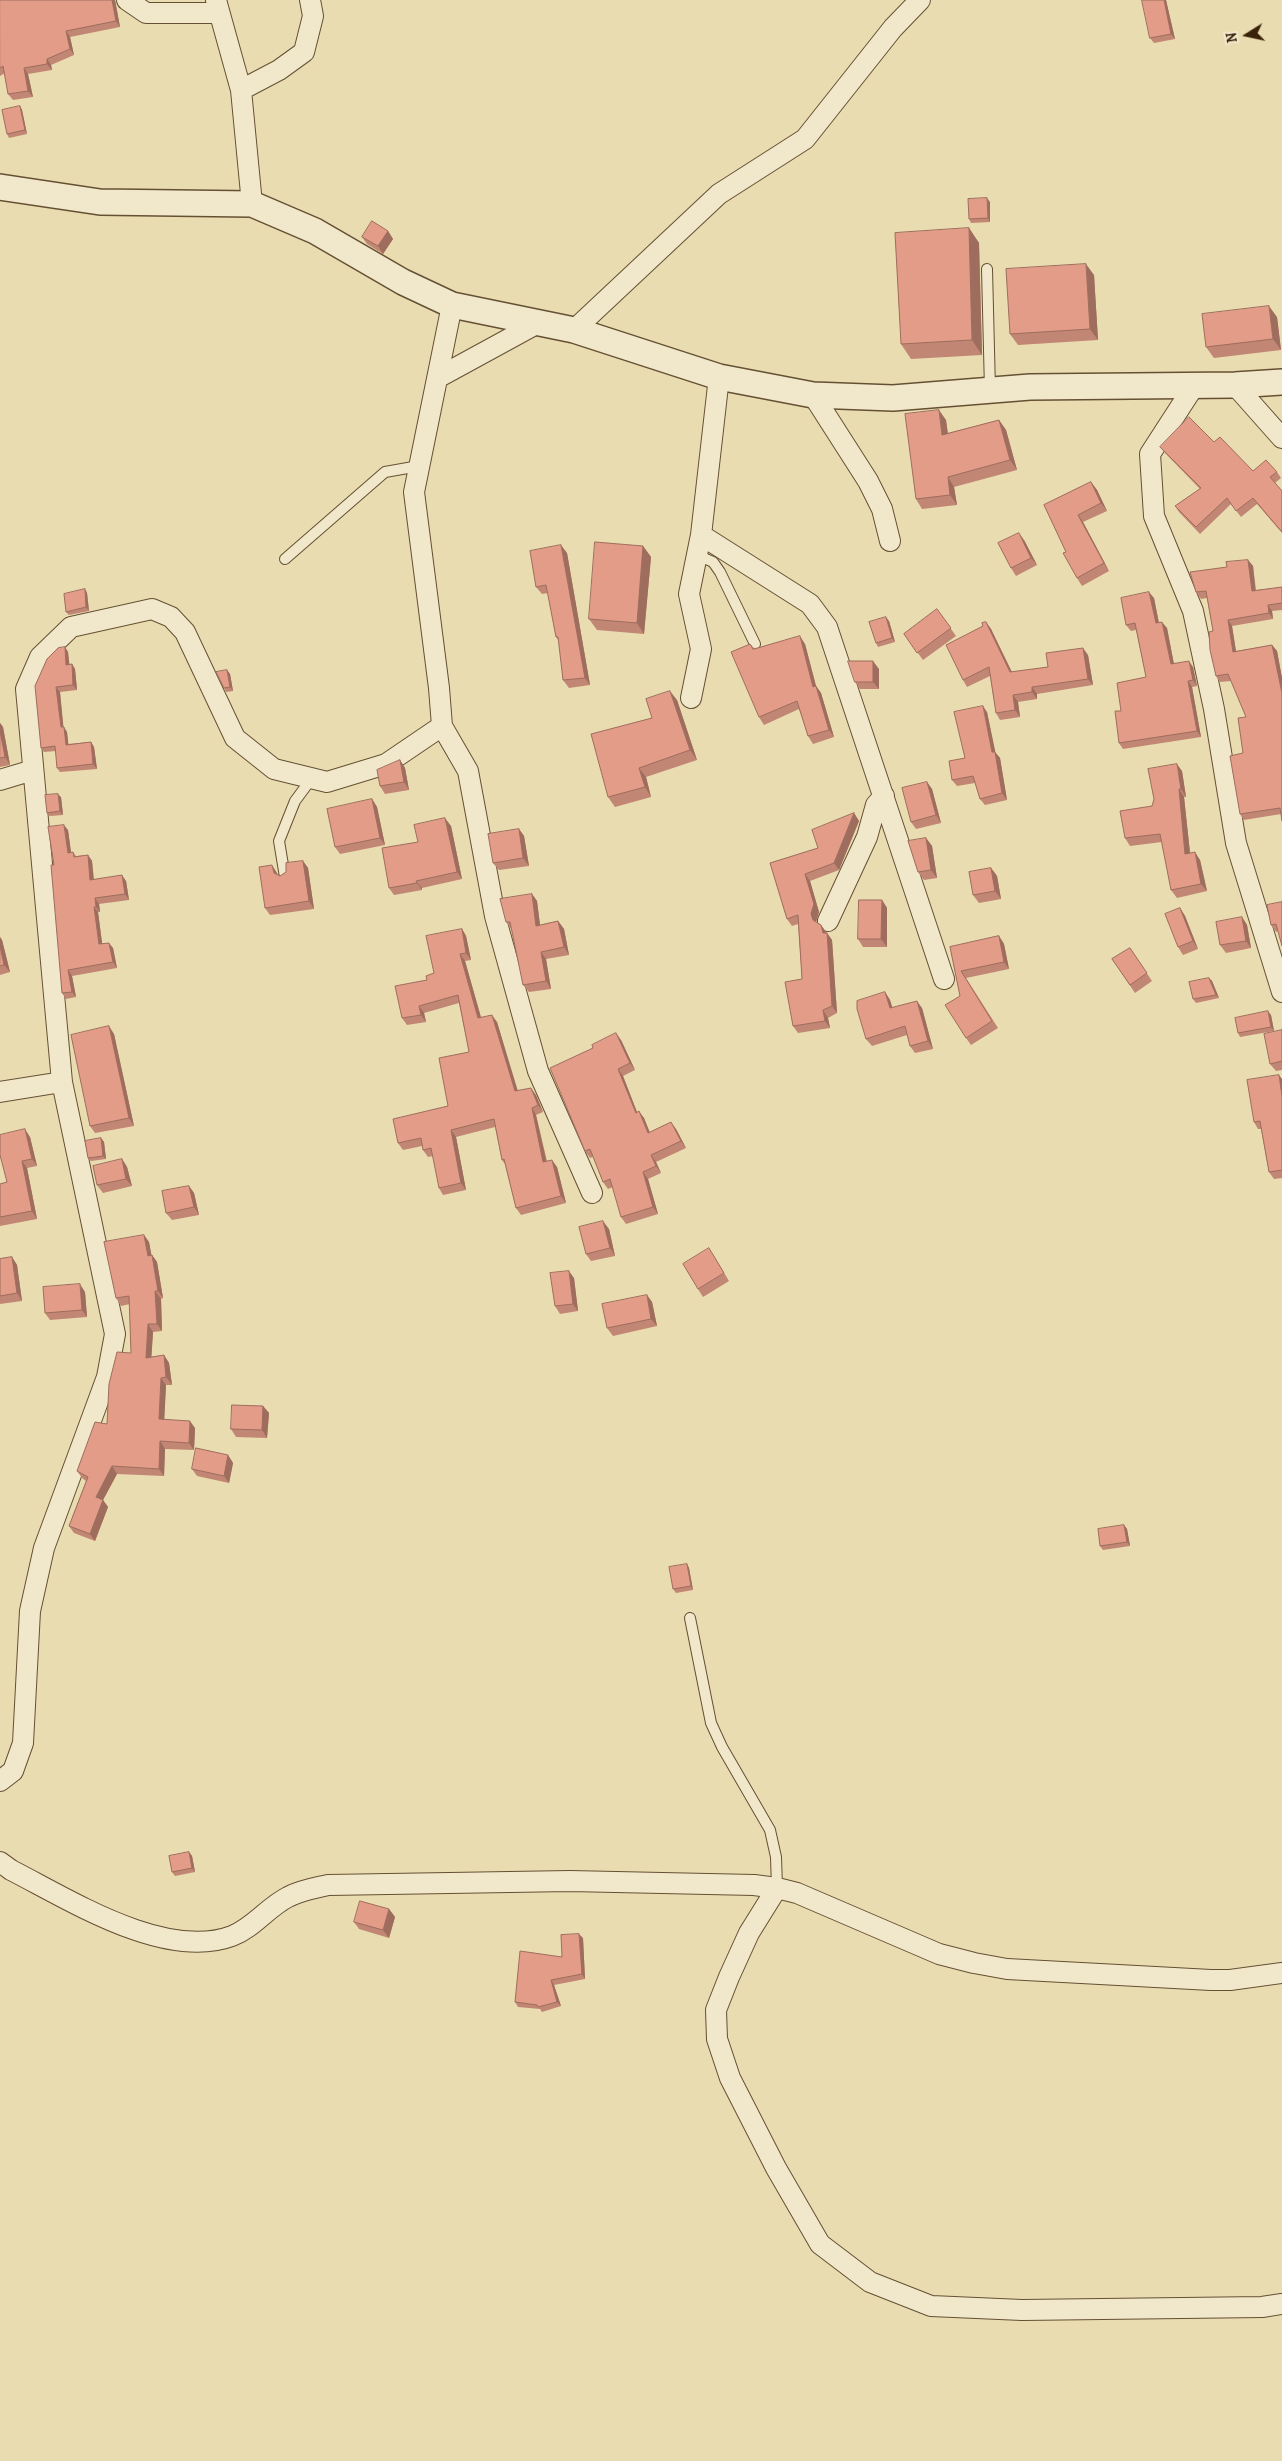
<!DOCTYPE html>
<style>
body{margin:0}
#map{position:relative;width:1282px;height:2461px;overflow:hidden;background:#e9dcb0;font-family:Alegreya,serif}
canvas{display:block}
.north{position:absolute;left:1222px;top:10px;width:50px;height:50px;-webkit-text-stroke:4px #f1e8cc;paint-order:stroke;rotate:260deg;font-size:14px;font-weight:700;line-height:20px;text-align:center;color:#392209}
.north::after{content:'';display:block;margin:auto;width:18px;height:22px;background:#392209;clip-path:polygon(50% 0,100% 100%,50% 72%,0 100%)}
</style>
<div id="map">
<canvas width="1282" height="2461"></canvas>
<div class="north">N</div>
</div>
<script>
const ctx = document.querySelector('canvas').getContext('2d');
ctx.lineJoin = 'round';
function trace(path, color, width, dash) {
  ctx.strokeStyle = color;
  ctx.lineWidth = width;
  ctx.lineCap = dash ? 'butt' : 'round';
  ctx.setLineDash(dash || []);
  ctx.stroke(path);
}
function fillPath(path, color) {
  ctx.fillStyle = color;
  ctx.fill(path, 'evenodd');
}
const service = new Path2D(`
 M987 269 990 390
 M697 555 713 562 720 572 755 644
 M285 559 385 472 419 466
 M285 877 279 841 295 801 312 778
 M690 1618 711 1723 722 1747 770 1830 776 1857 777 1888`);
const minor = new Path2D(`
 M127 0 146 13H219
 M216 0 241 90 252 204
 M241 90 279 70 304 52 313 16 310 0
 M574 330 719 194 805 139 893 28 920 0
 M439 377 538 323
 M719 377 701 535 810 604 827 627 944 979
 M1235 385 1282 438
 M1194 386 1150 454 1154 516 1193 611 1214 709 1236 843 1282 992
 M813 395 868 481 882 509 890 541
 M691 698 701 649 689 594 701 535
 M442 726 468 771 495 916 538 1071 592 1193
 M0 780 33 770
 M828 921 867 837 876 805 884 796
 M0 1092 62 1082
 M0 1781 13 1771 23 1743 30 1611 44 1548 107 1377 115 1334 62 1082 26 689 40 657 71 627 152 609 171 617 185 632 235 738 274 769 327 782 386 764 442 726 439 688 414 492 452 305
 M0 1862 11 1870C70 1900 165 1961 232 1936 253 1928 268 1907 288 1897 301 1890 315 1888 328 1885L570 1881 754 1885 777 1888 797 1893 939 1954 974 1963 1007 1969 1211 1980H1230L1282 1973
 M777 1888 749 1933 729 1977 716 2010 717 2039 730 2078 776 2168 820 2244 870 2282 931 2306 1022 2310 1262 2307 1282 2304`);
const tertiary = new Path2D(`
 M0 187 100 202 252 204 315 231 403 282 452 305 574 330 719 377 813 395 893 398 1030 387 1235 385 1282 382`);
const wall = new Path2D(`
 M0 0H115L120 27 70 37 74 55 51 65 52 70 28 74 33 97 13 100 8 94 5 73 0 76Z
 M1166 0 1175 39 1154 43 1150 38Z
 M20 106 22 110 27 134 9 138 7 134Z
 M990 202V222L971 223 969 219Z
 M969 228 979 243 982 355 911 359 901 344Z
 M388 231 393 239 383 254 367 244 362 237Z
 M1094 275 1098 340 1018 345 1010 334Z
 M1277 317 1281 350 1214 358 1206 347Z
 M946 420 948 433 999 420 1006 430 1017 470 954 487 957 505 922 509 916 499Z
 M1214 442 1253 471 1277 472 1281 478 1275 483 1282 491V533L1257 504 1241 517 1231 504 1200 534 1179 512 1175 506 1200 489 1165 453 1160 447Z
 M1091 482 1097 490 1107 511 1083 522 1109 571 1082 586 1077 578 1066 552 1044 505Z
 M1024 540 1037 565 1016 576 1011 568Z
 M643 546 651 557 644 634 597 630 589 619Z
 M567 553 590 685 569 688 563 680 559 641 556 637 548 593 542 594 536 587Z
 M1248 560 1253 566 1256 590 1282 587V610L1272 611 1273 619 1232 626 1236 651 1272 645 1277 651 1282 678V821L1281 814 1244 820 1240 814 1246 717 1231 681 1220 682 1216 676 1213 631 1207 598 1201 599 1196 592 1227 567Z
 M85 589 87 593 89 611 69 615 66 612Z
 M1154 598 1159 623 1167 628 1174 664 1193 667 1197 686 1192 687 1201 737 1123 749 1119 743 1121 711 1146 677 1136 630 1131 631 1126 625Z
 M937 609 956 636 923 660 904 634Z
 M889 621 895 642 878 647 876 643Z
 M986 622 991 629 1012 672 1048 667 1088 655 1093 685 1037 694V699L1018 702 1020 717 1000 720 996 713 990 676 967 687 963 680 983 626Z
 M750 644 754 648 805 644 816 686 821 693 834 737 813 744 808 736 799 709 764 725 759 717Z
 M65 647 68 652 69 665 72 664 75 669 77 690 60 692 63 727 67 732 68 744 91 742 94 747 97 769 60 772 57 768 56 751 44 752 41 748Z
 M879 669V689H860L855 682Z
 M227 670 230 674 233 691 226 692 224 688Z
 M677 700 697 760 646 777 651 797 615 807 608 797 652 718Z
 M987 712 995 752 1000 758 1007 800 985 805 980 799 975 783 957 786 952 780 965 758Z
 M0 723 3 727 10 765 0 767Z
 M400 760 405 768 409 790 385 794 380 786Z
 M1182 771 1186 797H1184L1190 853 1200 860 1207 891 1177 898 1171 890 1162 842 1130 846 1125 838Z
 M927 782 932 789 941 823 916 829 911 822Z
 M61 797 63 815 50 816 47 813Z
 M372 799 377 807 385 845 340 854 335 847Z
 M854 813 859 821 839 870 810 881 819 912 816 922 821 925 832 940 837 1013 828 1018 830 1028 798 1033 793 1026 802 979 798 924 792 926 787 919 770 863 818 848Z
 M451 826 462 879 422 888V890L394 895 389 888 418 842Z
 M519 829 524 836 529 866 499 870 493 863Z
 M68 830 71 853 73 852 76 856 88 855 92 861 94 879 126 881 129 900 99 904 100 912H98L102 944 113 948 117 968 72 976 76 997 66 999 62 993 54 865Z
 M926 838 932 846 937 878 924 880 918 872Z
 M303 861 308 868 314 909 270 915 265 908 277 873 278 875 280 876Z
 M991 868 997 876 1001 899 979 903 973 895Z
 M532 894 537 901 540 925 558 921 564 929 569 955 546 959 551 989 529 992 523 985 512 930 506 922Z
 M882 900 887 908V947H863L858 939Z
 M1282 902 1278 931 1276 932 1271 925Z
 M1180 908 1185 916 1198 949 1183 955 1178 947Z
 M1242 917 1247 925 1251 948 1226 953 1220 945Z
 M462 929 466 936 471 960 465 961 481 1017 497 1022 517 1091 536 1095 543 1112 536 1115 547 1161 557 1167 566 1203 521 1215 516 1208 505 1164 502 1160 495 1127 456 1137 466 1190 443 1195 439 1188 433 1156 428 1157 423 1150 422 1146 403 1150 398 1143 448 1106 469 1052 459 1003 424 1013 426 1022 407 1025 402 1018 427 980 434 973Z
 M999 936 1004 944 1009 969 966 978 998 1028 971 1045 966 1038 960 996 950 947Z
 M0 937 2 940 10 972 0 975Z
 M1130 948 1152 981 1135 993 1112 959Z
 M1209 978 1212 981 1219 998 1196 1003 1193 999Z
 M885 992 890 1000 892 1007 922 1008 933 1049 915 1053 910 1046 907 1035 872 1046 866 1039Z
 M1271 1015 1274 1031 1240 1037 1238 1033Z
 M1282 1030V1070L1276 1071 1270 1064Z
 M114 1034 134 1126 95 1133 90 1126Z
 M621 1040 635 1070 623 1076 637 1112 644 1118 649 1132 676 1129 686 1148 656 1162 661 1173 648 1179 658 1214 626 1224 621 1217 613 1187 608 1189 603 1182 593 1157 590 1158 585 1151Z
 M1282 1079V1178L1274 1179 1269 1172 1261 1129H1258L1254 1122Z
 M30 1137 37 1166 27 1168 37 1219 0 1226V1184L7 1182Z
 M101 1138 104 1142 106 1159 91 1161 88 1158Z
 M122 1159 127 1167 132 1186 103 1193 97 1185Z
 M189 1186 194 1193 199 1215 172 1220 166 1213Z
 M609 1229 615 1256 591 1261 586 1254Z
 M144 1235 149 1242 151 1255H152L157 1262 163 1298 161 1299 162 1331 153 1332 151 1357 164 1355 169 1363 172 1385H166L164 1419 195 1428 194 1450 165 1449 164 1476 117 1474 103 1500 108 1507 95 1541 74 1533 69 1526 86 1481 82 1478 77 1471 107 1424 131 1353 130 1304 121 1306 116 1298Z
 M714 1256 729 1281 703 1297 698 1289Z
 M12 1257 17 1265 22 1301 0 1304V1259Z
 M574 1278 578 1311 560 1314 555 1306Z
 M85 1292 87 1317 50 1320 45 1313Z
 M647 1295 652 1302 657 1326 613 1336 607 1328Z
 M263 1406 269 1413 267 1438 236 1437 231 1429Z
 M228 1455 233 1463 229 1483 197 1476 192 1469Z
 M1124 1525 1127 1529 1130 1546 1103 1550 1100 1546Z
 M687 1564 689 1568 693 1590 676 1593 673 1589Z
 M189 1852 192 1856 195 1872 175 1876 172 1872Z
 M389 1909 395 1917 389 1938 359 1929 354 1922Z
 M583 1938 585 1979 554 1985 561 2006 542 2012 540 2009 518 2007 515 2002Z`);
const shadedWall = new Path2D(`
 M112 0H115L120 27 116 21Z
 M1164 0H1166L1175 39 1171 34Z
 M66 31 70 37 74 55 70 49Z
 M47 59 51 65 52 70 47 64Z
 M24 68 28 74 33 97 28 91Z
 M20 106 22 110 27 134 25 130Z
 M987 198 990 202V222L988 218Z
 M969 228 979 243 982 355 972 340Z
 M388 231 393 239 383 254 378 246Z
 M1086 264 1094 275 1098 340 1090 329Z
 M1269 306 1277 317 1281 350 1273 339Z
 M939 410 946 420 949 445 942 435Z
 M999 420 1006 430 1017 470 1010 460Z
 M948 477 954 487 957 505 950 495Z
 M1091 482 1097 490 1107 511 1101 503Z
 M1078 515 1083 522 1109 571 1104 563Z
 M1019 533 1024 540 1037 565 1031 558Z
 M561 545 567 553 590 685 585 678Z
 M643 546 651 557 644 634 637 623Z
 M1248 560 1253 566 1256 597 1252 591Z
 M85 589 87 593 89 611 86 607Z
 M1149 592 1154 598 1160 629 1156 623Z
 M1268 605 1272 611 1273 619 1269 613Z
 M886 617 889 621 895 642 892 638Z
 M1228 620 1232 626 1237 658 1233 652Z
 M986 622 991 629 1015 679 1010 672Z
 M1162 622 1167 628 1175 670 1171 664Z
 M800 636 805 644 816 686 821 693 834 737 829 730 813 687Z
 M1272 645 1277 651 1282 678V693Z
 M65 647 68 652 70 669 66 665Z
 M1083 648 1088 655 1093 685 1088 679Z
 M873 661 879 669V689L873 682Z
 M1189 661 1193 667 1197 686 1193 680Z
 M72 664 75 669 77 690 73 685Z
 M227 670 230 674 233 691 230 687Z
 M1188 681 1192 687 1201 737 1197 731Z
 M56 687 60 692 64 732 61 727Z
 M1032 687 1037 694V699L1032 692Z
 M670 691 677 700 697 760 690 750Z
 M1013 695 1018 702 1020 717 1015 710Z
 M983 706 987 712 996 755 995 752 1000 758 1007 800 1002 793 992 752Z
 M0 723 3 727 10 765 5 757 0 731Z
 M64 727 67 732 69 749 66 745Z
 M91 742 94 747 97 769 93 764Z
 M400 760 405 768 409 790 404 782Z
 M1177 764 1182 771 1186 797 1181 789Z
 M639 768 646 777 651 797 645 787Z
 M927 782 932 789 941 823 936 815Z
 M1179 789 1184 797 1191 862 1185 854Z
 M58 794 61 797 63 815 60 811Z
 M372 799 377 807 385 845 380 838Z
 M854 813 859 821 839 870 834 863Z
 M445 818 451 826 462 879 457 872Z
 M64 825 68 830 72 859 68 853Z
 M519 829 524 836 529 866 523 858Z
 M926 838 932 846 937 878 931 870Z
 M1195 852 1200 860 1207 891 1201 884Z
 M88 855 92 861 94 885 90 880Z
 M303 861 308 868 314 909 309 901Z
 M272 865 277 873 279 881 274 873Z
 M991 868 997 876 1001 899 995 891Z
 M805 874 810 881 819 912 816 922 818 927 813 920 811 914Z
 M122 875 126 881 129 900 125 894Z
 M416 881 422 888V890L417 883Z
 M532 894 537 901 541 933 536 926Z
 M95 898 99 904 100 912 96 907Z
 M882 900 887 908V947L881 939Z
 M94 907 98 912 103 950 99 944Z
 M1180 908 1185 916 1198 949 1193 941Z
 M1242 917 1247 925 1251 948 1246 941Z
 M558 921 564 929 569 955 564 947Z
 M821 925 826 932 827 938V933L832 940 837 1013 832 1006 823 933Z
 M462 929 466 936 471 960 466 953Z
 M999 936 1004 944 1009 969 1004 962Z
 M0 937 2 940 10 972 4 965 0 946Z
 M109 943 113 948 117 968 113 962Z
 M541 952 546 959 551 989 546 981Z
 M460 954 465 961 483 1025 478 1018Z
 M68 970 72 976 76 997 72 992Z
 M1209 978 1212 981 1219 998 1216 995Z
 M885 992 890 1000 895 1016 890 1008Z
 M917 1001 922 1008 933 1049 928 1041Z
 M419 1006 424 1013 426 1022 421 1015Z
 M823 1010 828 1018 830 1028 825 1021Z
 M1268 1011 1271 1015 1274 1031 1271 1027Z
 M492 1015 497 1022 520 1098 515 1091Z
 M109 1026 114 1034 134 1126 129 1118Z
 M616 1033 621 1040 635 1070 630 1063Z
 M618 1069 623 1076 640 1120 636 1113Z
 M1279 1075 1282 1079V1096Z
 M531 1088 536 1095 543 1112 538 1105Z
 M532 1108 536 1115 548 1169 543 1162Z
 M639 1111 644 1118 653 1140 648 1133Z
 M671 1122 676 1129 686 1148 681 1141Z
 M25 1129 30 1137 37 1166 32 1159Z
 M451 1130 456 1137 466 1190 461 1183Z
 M101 1138 104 1142 106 1159 103 1156Z
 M651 1155 656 1162 661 1173 656 1166Z
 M122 1159 127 1167 132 1186 126 1179Z
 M552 1160 557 1167 566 1203 561 1196Z
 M22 1161 27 1168 37 1219 32 1211Z
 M643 1172 648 1179 658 1214 653 1207Z
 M189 1186 194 1193 199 1215 194 1207Z
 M603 1221 609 1229 615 1256 610 1248Z
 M144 1235 149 1242 153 1263 148 1256Z
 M152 1255 157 1262 163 1298 158 1291Z
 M12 1257 17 1265 22 1301 17 1293Z
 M569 1271 574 1278 578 1311 573 1304Z
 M80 1284 85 1292 87 1317 82 1310Z
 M155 1291 161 1299 162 1331 157 1324Z
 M647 1295 652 1302 657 1326 651 1319Z
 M148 1324 153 1332 151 1365 146 1358Z
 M164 1355 169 1363 172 1385 166 1377Z
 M161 1378 166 1385 164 1426 159 1419Z
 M263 1406 269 1413 267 1438 262 1430Z
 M190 1421 195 1428 194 1450 189 1443Z
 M160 1441 165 1449 164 1476 159 1469Z
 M228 1455 233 1463 229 1483 224 1476Z
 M112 1466 117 1474 103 1500 108 1507 95 1541 90 1534 96 1497Z
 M1124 1525 1127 1529 1130 1546 1127 1542Z
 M687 1564 689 1568 693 1590 691 1586Z
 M189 1852 192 1856 195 1872 192 1868Z
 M389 1909 395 1917 389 1938 383 1930Z
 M579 1934 583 1938 585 1979 582 1974Z
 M551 1980 554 1985 561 2006 557 2002Z`);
const building = new Path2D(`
 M0 0H112L116 21 66 31 70 49 47 59V64L24 68 28 91 8 94 3 66 0 68Z
 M1142 0H1164L1171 34 1150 38Z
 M20 106 25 130 7 134 2 110Z
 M987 198 988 218 969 219 968 199Z
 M372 221 388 231 378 246 362 237Z
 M969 228 972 340 901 344 895 233Z
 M1086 264 1090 329 1010 334 1006 269Z
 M1269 306 1273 339 1206 347 1202 314Z
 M939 410 942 435 999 420 1010 460 948 477 950 495 916 499 905 414Z
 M1189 417 1214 442 1220 437 1253 471 1266 460 1277 472 1270 477 1282 491V532L1253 498 1236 511 1227 498 1196 527 1175 506 1201 488 1160 447Z
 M1091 482 1101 503 1078 515 1104 563 1077 578 1063 553 1066 552 1044 505Z
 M1019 533 1031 558 1011 568 998 543Z
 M595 542 643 546 637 623 589 619Z
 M561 545 585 678 563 680 558 637H556L546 585 536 587 530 551Z
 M1248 560 1252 591 1282 587V603L1268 605 1269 613 1228 620 1233 652 1272 645 1282 693V821L1280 808 1240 814 1230 756 1243 753 1238 718 1246 717 1228 674 1216 676 1210 650 1209 632 1213 631 1206 591 1196 592 1190 572 1227 567 1226 562Z
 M85 589 86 607 66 612 64 594Z
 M1149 592 1156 623 1162 622 1171 664 1189 661 1193 680 1188 681 1197 731 1119 743 1115 711H1121L1117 683 1146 677 1135 623 1126 625 1121 598Z
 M937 609 951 628 917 653 904 634Z
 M886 617 892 638 876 643 869 622Z
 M986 622 1010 672 1048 667 1046 653 1083 648 1088 679 1032 687V692L1013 695 1015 710 996 713 989 667 963 680 946 645 983 626 982 623Z
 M800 636 813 687 816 686 829 730 808 736 797 701 759 717 731 652 750 644 753 649Z
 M65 647 66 665 72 664 73 685 56 687 61 727H64L66 745 91 742 93 764 57 768 55 746 41 748 35 686 47 659 58 648Z
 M848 661H873V682H855Z
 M227 670 230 687 224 688 216 672Z
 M670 691 690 750 639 768 645 787 608 797 591 734 652 718 646 699Z
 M983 706 992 752H995L1002 793 980 799 973 776 952 780 949 761 965 758 954 712Z
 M0 731 5 757 0 758Z
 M400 760 404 782 380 786 377 770Z
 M1177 764 1181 789H1179L1185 854 1195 852 1201 884 1171 890 1160 834 1125 838 1120 811 1152 806 1154 799 1148 769Z
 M927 782 936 815 911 822 902 788Z
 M58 794 60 811 47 813 45 795Z
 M372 799 380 838 335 847 327 809Z
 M854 813 834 863 805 874 814 904 811 914 813 920 821 925 823 933H827L832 1006 823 1010 825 1021 793 1026 785 982 802 979 798 915 787 919 770 863 818 848 812 830Z
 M445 818 457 872 416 881 417 883 389 888 382 848 418 842 414 825Z
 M64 825 68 853 73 852 74 857 88 855 90 880 122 875 125 894 95 898 96 907H94L99 944 109 943 113 962 68 970 72 992 62 993 51 865H54L48 827Z
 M519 829 523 858 493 863 488 834Z
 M926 838 931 870 918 872 908 841Z
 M303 861 309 901 265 908 259 867 272 865 274 873 280 876 286 872V863Z
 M991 868 995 891 973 895 969 872Z
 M532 894 536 926 558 921 564 947 541 952 546 981 523 985 510 922H506L500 899Z
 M859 900H882L881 939H858Z
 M1282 902V946L1276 924 1271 925 1267 905Z
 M1180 908 1193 941 1178 947 1165 914Z
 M1242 917 1246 941 1220 945 1216 922Z
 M462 929 466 953 460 954 478 1018 492 1015 515 1091 531 1088 538 1105 532 1108 543 1162 552 1160 561 1196 516 1208 504 1159 502 1160 494 1119 451 1130 461 1183 439 1188 431 1148 423 1150 421 1138 398 1143 393 1119 448 1106 439 1058 469 1052 458 995 419 1006 421 1015 402 1018 395 986 427 980 426 976 434 973 426 936Z
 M999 936 1004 962 961 971 992 1021 966 1038 945 1005 960 996 950 947Z
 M0 946 4 965 0 966Z
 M1130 948 1147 973 1130 985 1112 959Z
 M1209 978 1216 995 1193 999 1189 982Z
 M885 992 890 1008 917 1001 928 1041 910 1046 905 1026 866 1039 857 1009V1001Z
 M1268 1011 1271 1027 1238 1033 1235 1018Z
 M109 1026 129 1118 90 1126 71 1035Z
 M1282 1030V1061L1270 1064 1264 1034Z
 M616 1033 630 1063 618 1069 636 1113 639 1111 648 1133 671 1122 681 1141 651 1155 656 1166 643 1172 653 1207 621 1217 610 1179 603 1182 590 1149 585 1151 550 1068 593 1048 592 1045Z
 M1279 1075 1282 1096V1170L1269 1172 1260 1121 1254 1122 1247 1080Z
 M25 1129 32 1159 22 1161 32 1211 0 1217V1184L7 1182 0 1155V1135Z
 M101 1138 103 1156 88 1158 85 1141Z
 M122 1159 126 1179 97 1185 93 1166Z
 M189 1186 194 1207 166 1213 162 1191Z
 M603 1221 610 1248 586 1254 579 1227Z
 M144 1235 148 1256 152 1255 158 1291H155L157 1324H148L146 1358 164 1355 166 1377 161 1378 159 1419 190 1421 189 1443 160 1441 159 1469 112 1466 96 1497 103 1500 90 1534 69 1526 88 1477 77 1471 95 1422 107 1424 109 1384 117 1352 131 1353 129 1296 116 1298 104 1242Z
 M709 1248 724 1273 698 1289 683 1264Z
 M12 1257 17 1293 0 1296V1259Z
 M569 1271 573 1304 555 1306 550 1273Z
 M80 1284 82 1310 45 1313 43 1287Z
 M647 1295 651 1319 607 1328 602 1304Z
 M232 1405 263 1406 262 1430 231 1429Z
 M196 1448 228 1455 224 1476 192 1469Z
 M1124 1525 1127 1542 1100 1546 1098 1529Z
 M687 1564 691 1586 673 1589 669 1567Z
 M189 1852 192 1868 172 1872 169 1856Z
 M360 1901 389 1909 383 1930 354 1922Z
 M579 1934 582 1974 551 1980 557 2002 538 2007 537 2005 515 2002 520 1951 562 1957 561 1935Z`);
trace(service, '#655033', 12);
trace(minor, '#655033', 22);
trace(tertiary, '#655033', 28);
trace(service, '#f1e8cc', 10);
trace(minor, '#f1e8cc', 20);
trace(tertiary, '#f1e8cc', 25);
fillPath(wall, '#c28674');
fillPath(shadedWall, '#9e6d5e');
fillPath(building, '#e29c87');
trace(building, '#9e6d5e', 1);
</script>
